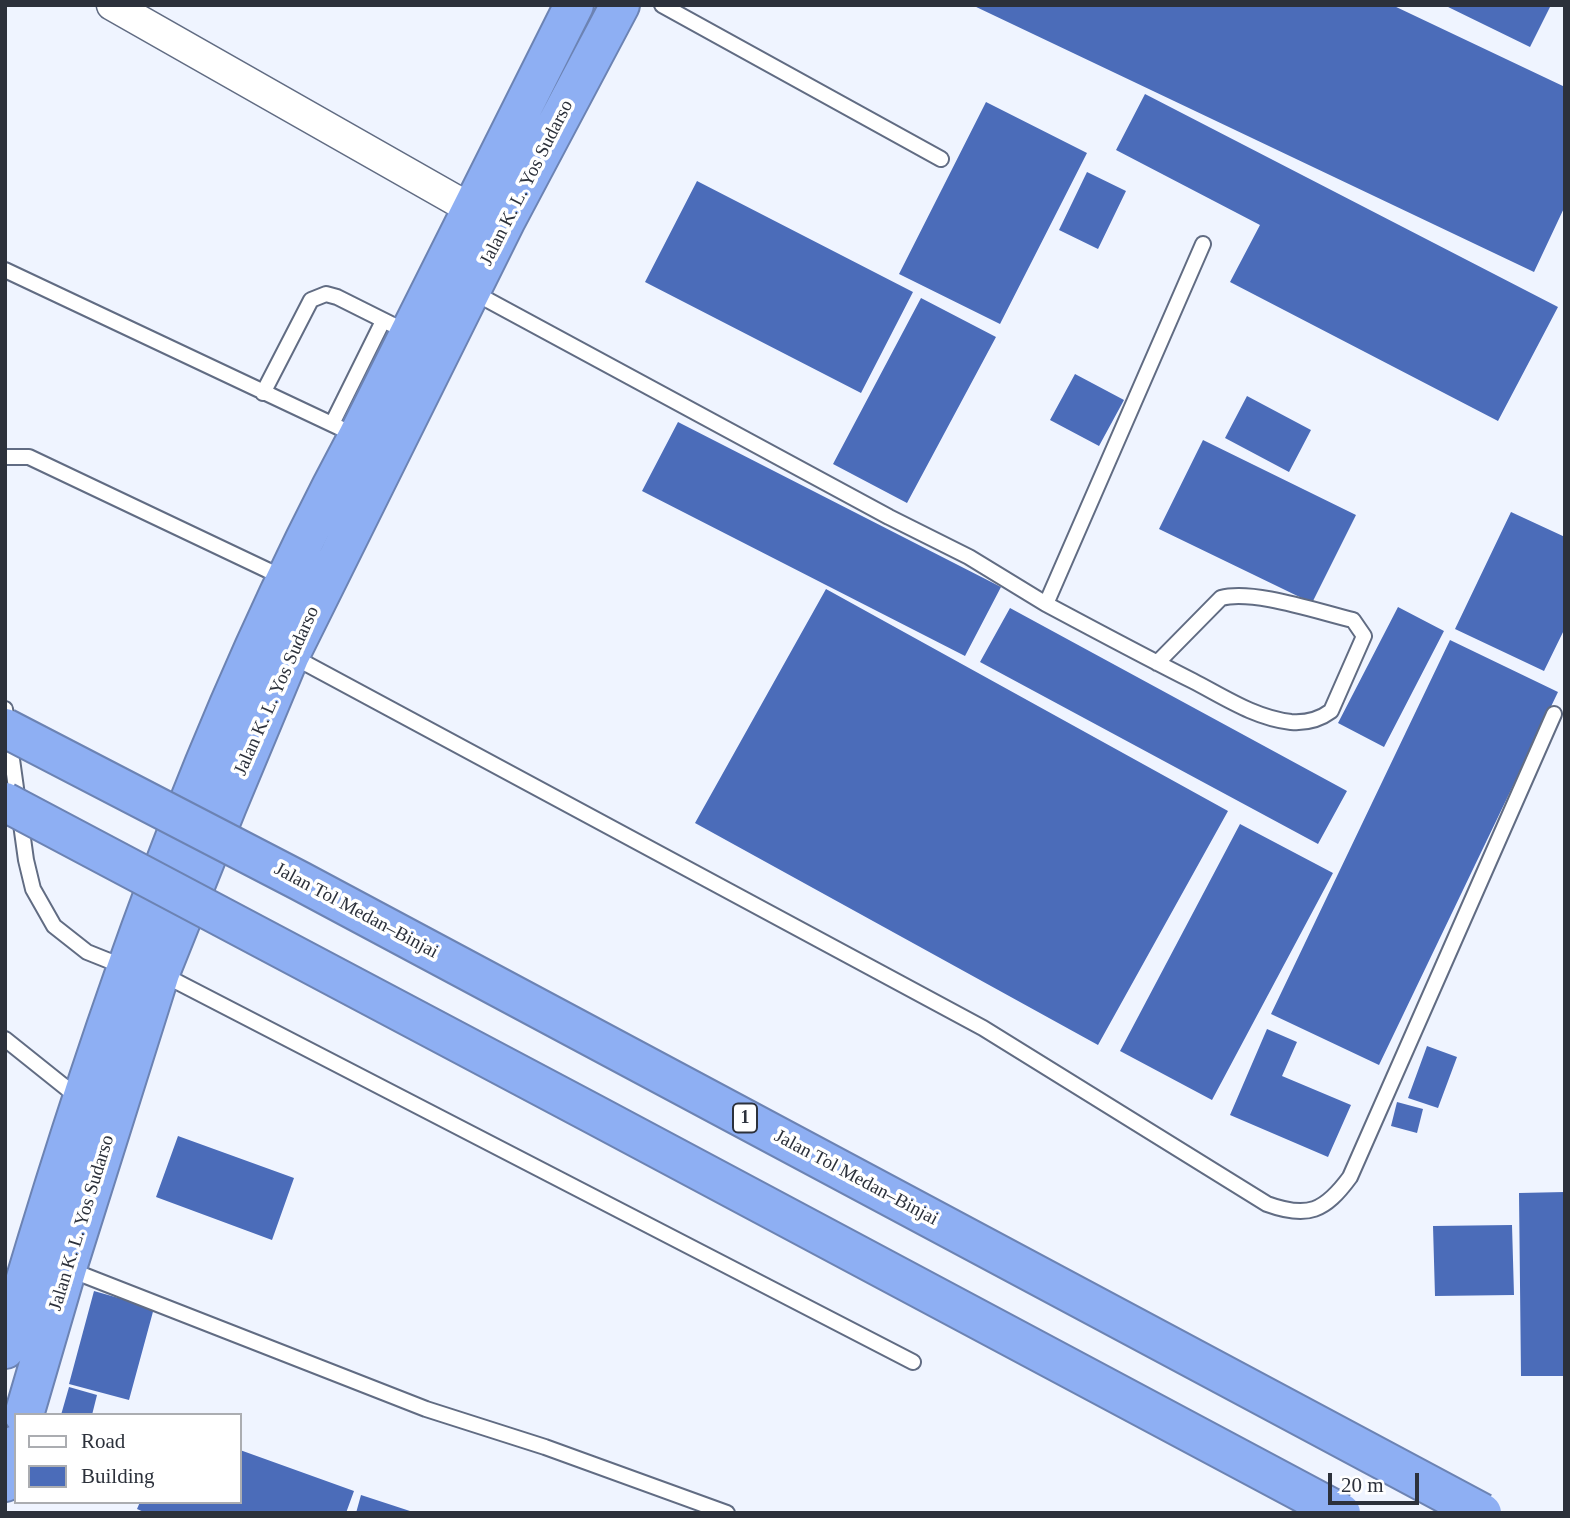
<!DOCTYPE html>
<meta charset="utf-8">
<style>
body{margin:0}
#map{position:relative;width:1570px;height:1518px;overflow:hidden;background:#eff4ff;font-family:Georgia,serif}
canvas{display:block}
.frame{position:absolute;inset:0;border:7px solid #2c313b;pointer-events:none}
.legend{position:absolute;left:14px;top:1413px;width:228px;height:91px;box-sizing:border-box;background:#fff;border:2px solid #abadb1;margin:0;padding:9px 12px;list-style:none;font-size:21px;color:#2c313b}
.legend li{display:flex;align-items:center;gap:14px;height:35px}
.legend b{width:35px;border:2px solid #abadb1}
.scale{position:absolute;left:1328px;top:1473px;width:91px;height:32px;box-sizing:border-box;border:4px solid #2c313b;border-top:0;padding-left:9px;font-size:21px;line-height:24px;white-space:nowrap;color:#2c313b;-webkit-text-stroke:5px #fff;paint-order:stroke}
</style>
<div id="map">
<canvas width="1570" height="1518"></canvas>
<div class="frame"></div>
<ul class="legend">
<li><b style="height:9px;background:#fff"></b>Road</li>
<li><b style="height:19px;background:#4b6cb9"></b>Building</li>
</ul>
<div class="scale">20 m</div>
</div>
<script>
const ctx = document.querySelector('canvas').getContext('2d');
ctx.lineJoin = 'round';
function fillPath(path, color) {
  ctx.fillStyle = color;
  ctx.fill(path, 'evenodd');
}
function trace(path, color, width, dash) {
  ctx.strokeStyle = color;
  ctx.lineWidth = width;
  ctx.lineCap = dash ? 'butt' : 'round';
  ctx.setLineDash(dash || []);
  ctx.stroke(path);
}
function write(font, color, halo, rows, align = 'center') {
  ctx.font = font + ' Georgia,serif';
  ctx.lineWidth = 7;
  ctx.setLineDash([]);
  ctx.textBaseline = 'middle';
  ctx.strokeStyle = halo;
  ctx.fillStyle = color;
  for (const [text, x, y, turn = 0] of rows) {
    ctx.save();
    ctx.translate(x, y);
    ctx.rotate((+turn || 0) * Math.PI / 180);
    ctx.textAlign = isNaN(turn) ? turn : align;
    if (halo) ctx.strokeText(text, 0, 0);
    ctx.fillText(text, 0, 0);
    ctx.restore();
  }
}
const building = new Path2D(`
 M972 5H1392L1565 87V206L1534 272Z
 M1444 5H1551L1530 47Z
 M1145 94 1558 307 1498 421 1230 282 1260 225 1116 150Z
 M986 102 1087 153 1000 324 899 274Z
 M1087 172 1126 191 1098 249 1059 230Z
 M697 181 913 292 861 393 645 282Z
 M921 298 996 337 907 503 833 464Z
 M1075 374 1124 400 1099 446 1050 420Z
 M1247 396 1311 430 1289 472 1225 438Z
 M678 422 1001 587 965 656 642 491Z
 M1203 440 1356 515 1312 603 1159 529Z
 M1511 512 1565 537V628L1544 671 1455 629Z
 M826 589 1228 811 1098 1045 695 823Z
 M1398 607 1444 631 1384 747 1338 723Z
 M1010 608 1347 791 1318 844 980 662Z
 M1450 640 1558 692 1379 1065 1271 1014Z
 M1240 824 1333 873 1212 1100 1120 1051Z
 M1267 1029 1297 1042 1282 1076 1351 1105 1328 1157 1230 1115Z
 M1427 1046 1457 1057 1438 1108 1408 1098Z
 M1397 1102 1423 1109 1417 1133 1391 1126Z
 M178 1136 294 1178 272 1240 156 1197Z
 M1565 1192V1376H1521L1519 1193Z
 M1512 1225 1514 1295 1435 1296 1433 1226Z
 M94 1291 154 1308 129 1400 69 1384Z
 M69 1387 97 1395 92 1415H61Z
 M240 1450 354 1491 346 1513H146L137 1509 140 1502H240Z
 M361 1495 413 1512V1513H356Z`);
const lane = new Path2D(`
 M662 5 941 159
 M5 270 355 435
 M473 292 889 517 969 557 1046 604 1203 244
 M263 393 311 300 326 294 337 297 409 333
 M332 424 383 321
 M5 457H29L284 578
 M1046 604C1095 630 1143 656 1193 681 1224 697 1255 718 1291 722 1305 723 1319 720 1331 711L1364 636 1353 620C1319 612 1253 589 1221 598L1157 663
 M292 656 983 1028 1267 1204C1308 1219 1325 1211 1350 1177L1554 714
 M5 709 26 860 33 889 54 926 87 952 127 968
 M162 974 913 1362
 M5 1039 80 1099
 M68 1269 426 1409 545 1447 727 1513`);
const street = new Path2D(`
 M112 5 471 209`);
const highway = new Path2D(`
 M5 1349C96 1036 203 724 358 436L574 5
 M24 1415 67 1268 160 973 227 806 290 655 506 220 620 5
 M5 1482 16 1445`);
const highwayBridge = new Path2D(`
 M5 728 300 881 1482 1513
 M5 802C452 1036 895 1277 1341 1513`);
const shields = [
 [745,1118,24]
];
const shieldNames = [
 ["1",745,1118]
];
const streetNames = [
 ["Jalan K. L. Yos Sudarso",527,183,-63],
 ["Jalan K. L. Yos Sudarso",277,691,-66],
 ["Jalan Tol Medan–Binjai",356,911,28],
 ["Jalan Tol Medan–Binjai",856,1178,28],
 ["Jalan K. L. Yos Sudarso",82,1223,-73]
];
fillPath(building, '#4b6cb9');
trace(lane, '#616c83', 18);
trace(street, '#616c83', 33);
trace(highway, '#6c83b3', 42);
trace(lane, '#fff', 14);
trace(street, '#fff', 30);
trace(highway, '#8eaff3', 38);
trace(highwayBridge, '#6c83b3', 42, []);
trace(highwayBridge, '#8eaff3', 38);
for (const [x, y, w] of shields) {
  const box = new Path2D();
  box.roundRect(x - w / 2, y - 14.5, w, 29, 5);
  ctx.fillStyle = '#fff';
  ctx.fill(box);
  trace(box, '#2c313b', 2);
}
write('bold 18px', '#2c313b', null, shieldNames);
write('19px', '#2c313b', '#fff', streetNames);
</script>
